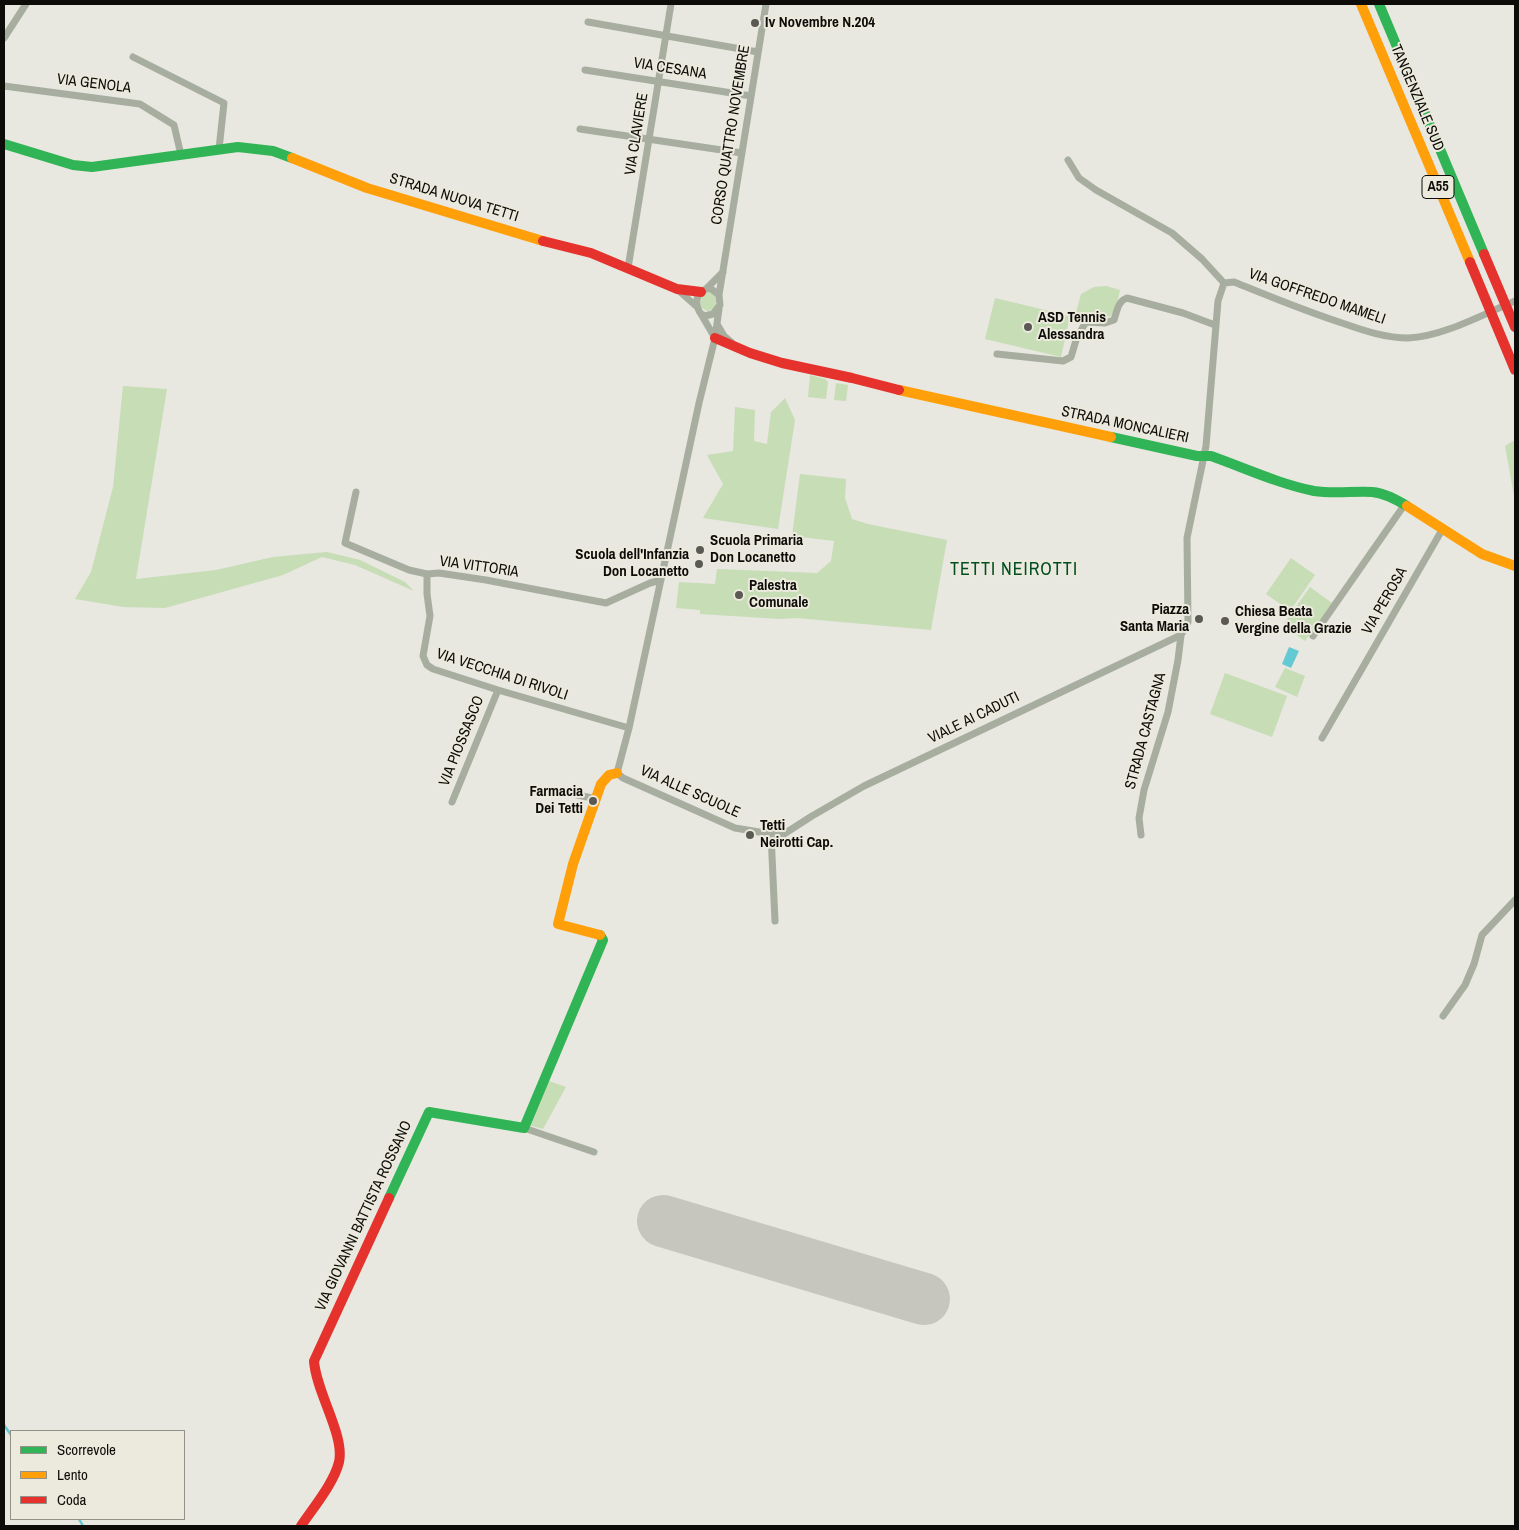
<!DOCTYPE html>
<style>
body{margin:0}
#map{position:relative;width:1519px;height:1530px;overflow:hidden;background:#e8e7e0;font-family:"Archivo Narrow",sans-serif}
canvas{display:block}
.frame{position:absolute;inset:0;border:5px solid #0d0c08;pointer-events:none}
.legend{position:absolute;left:10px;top:1430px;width:175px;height:90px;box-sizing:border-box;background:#ece9dd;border:1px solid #939188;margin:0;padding:6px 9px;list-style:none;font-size:15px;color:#0d0c08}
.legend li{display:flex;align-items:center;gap:10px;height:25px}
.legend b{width:25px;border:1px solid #939188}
</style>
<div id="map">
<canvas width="1519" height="1530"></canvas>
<div class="frame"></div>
<ul class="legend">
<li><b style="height:6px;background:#30b455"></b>Scorrevole</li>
<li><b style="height:6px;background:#ff9f0a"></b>Lento</li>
<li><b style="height:6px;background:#e5322d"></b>Coda</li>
</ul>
</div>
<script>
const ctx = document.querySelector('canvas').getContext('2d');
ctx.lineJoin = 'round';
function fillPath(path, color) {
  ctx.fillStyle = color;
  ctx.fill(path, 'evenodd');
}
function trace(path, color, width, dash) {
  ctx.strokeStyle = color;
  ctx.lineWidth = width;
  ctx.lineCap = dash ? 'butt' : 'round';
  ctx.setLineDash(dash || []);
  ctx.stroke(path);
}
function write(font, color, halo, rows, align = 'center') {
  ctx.font = font + ' "Archivo Narrow",sans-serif';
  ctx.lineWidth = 4;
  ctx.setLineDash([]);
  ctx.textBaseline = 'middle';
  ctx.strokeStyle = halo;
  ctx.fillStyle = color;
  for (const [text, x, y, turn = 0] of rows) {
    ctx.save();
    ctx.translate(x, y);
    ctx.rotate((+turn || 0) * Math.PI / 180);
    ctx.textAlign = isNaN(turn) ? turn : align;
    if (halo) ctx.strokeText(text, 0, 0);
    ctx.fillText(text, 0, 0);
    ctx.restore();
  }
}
const green = new Path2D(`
 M1106 286 1120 290 1117 304 1111 316 1079 322V318L1075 316 1081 294 1094 287Z
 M710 291 714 293C718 302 717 307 708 312L701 307C699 299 702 293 710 291Z
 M995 298 1070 316 1061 357 985 339Z
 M810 375 825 379 828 382 826 399 808 397Z
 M836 383 848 385 846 401 834 400Z
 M123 386 167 389 136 579 216 570 273 557 327 552 360 560 405 582 414 591 355 565 322 557 283 575 165 608 123 607 75 599 91 572 113 487Z
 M785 398 795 420 778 529 703 518 723 484 707 455 733 451 735 407 755 410 754 441 767 444 771 412Z
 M1515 440V501L1505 446Z
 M800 474 846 479 845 498 852 519 868 524 947 540 931 630 796 618 780 619 700 614V610L676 608 679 582 715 584 717 569 817 573 831 561 834 541 792 536Z
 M1291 558 1315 575 1290 611 1266 594Z
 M1310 587 1332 603 1305 641 1283 625Z
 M1285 668 1305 676 1297 697 1275 687Z
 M1225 673 1287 696 1272 737 1210 714Z
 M549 1081 566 1087 543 1129 529 1125Z`);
const water = new Path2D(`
 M1289 647 1299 651 1291 668 1282 664Z`);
const stream = new Path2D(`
 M4 1425 11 1435
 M79 1519 83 1526`);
const runway = new Path2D(`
 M663 1221 924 1299`);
const street = new Path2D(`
 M588 22 758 52
 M4 38 26 4
 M133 57 224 103 219 149
 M585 70 751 96
 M4 86 140 104 174 125 181 155
 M580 129 742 153
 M1068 160 1079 178 1096 190 1172 233 1202 259 1224 283
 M628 268 671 4
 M1224 283 1234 282C1271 297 1307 312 1345 324 1365 331 1386 338 1408 338 1442 337 1484 314 1515 301
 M706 289 723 272
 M678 290 696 306
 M719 295 710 288C695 291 694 304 701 314L705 316 713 314 720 305 719 295 766 4
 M719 309 715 338 699 403 629 728 617 773 623 778 735 828 771 834H784L812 816 864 786 1181 635
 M701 314 715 338
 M717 324 724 336 732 343
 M997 354 1063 361 1071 357 1077 337 1086 322 1105 323 1114 320C1117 311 1118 301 1127 298L1183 313 1215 325
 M356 492 345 543 409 570 427 574 439 573 486 580 606 603 650 583 661 580
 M427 574V594L430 616 423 656 427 665 433 669 498 690 629 728
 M1313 636 1405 504
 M1322 738 1442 530
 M558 791 597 799
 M452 802 498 690
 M771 834 775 921
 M1141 835 1139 818 1144 790 1168 712 1178 660 1181 635 1188 622 1187 538 1206 446 1218 301 1224 283
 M1443 1016 1465 985 1474 964 1482 935 1515 900
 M524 1128 594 1152`);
const fast = new Path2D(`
 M1379 4 1484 254
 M4 144 73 165 92 167 238 147 273 151 292 158
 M1111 437 1197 456H1211C1245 468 1279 484 1314 491 1333 494 1353 491 1372 492 1385 493 1397 500 1407 506
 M389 1198 429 1112 524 1128 603 940 600 935`);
const slow = new Path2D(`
 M1361 4 1470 262
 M292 158 367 188 543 241
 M899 390 1111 437
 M1407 506 1482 554 1515 566
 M600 935 558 924 573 864 601 784 609 775 617 773`);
const jam = new Path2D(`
 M543 241 591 253 677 289 701 292
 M1484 254 1515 327
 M1470 262 1515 370
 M715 338 750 353 782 363 852 378 899 390
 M301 1526C313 1508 334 1483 339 1462 345 1435 316 1392 314 1361L389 1198`);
const markers = [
 [755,23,5,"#5a5954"],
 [1028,327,5,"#5a5954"],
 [700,550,5,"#5a5954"],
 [699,564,5,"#5a5954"],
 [739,595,5,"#5a5954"],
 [1199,619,5,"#5a5954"],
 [1225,621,5,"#5a5954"],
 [593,801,5,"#5a5954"],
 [750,835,5,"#5a5954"]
];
const shields = [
 [1438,187,32]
];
const shieldNames = [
 ["A55",1438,187]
];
const poiNames = [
 ["Iv Novembre N.204",765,23],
 ["ASD Tennis",1038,318],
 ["Alessandra",1038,335],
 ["Scuola Primaria",710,541],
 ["Don Locanetto",710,558],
 ["Scuola dell'Infanzia",689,555,"right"],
 ["Don Locanetto",689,572,"right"],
 ["Palestra",749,586],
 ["Comunale",749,603],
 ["Piazza",1189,610,"right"],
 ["Santa Maria",1189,627,"right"],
 ["Chiesa Beata",1235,612],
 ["Vergine della Grazie",1235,629],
 ["Farmacia",583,792,"right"],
 ["Dei Tetti",583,809,"right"],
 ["Tetti",760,826],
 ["Neirotti Cap.",760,843]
];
const streetNames = [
 ["VIA CESANA",670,69,9],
 ["VIA GENOLA",94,84,7],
 ["TANGENZIALE SUD",1417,98,67],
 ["VIA CLAVIERE",637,134,-81],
 ["CORSO QUATTRO NOVEMBRE",731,135,-81],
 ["STRADA NUOVA TETTI",454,198,17],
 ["VIA GOFFREDO MAMELI",1317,297,19],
 ["STRADA MONCALIERI",1125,425,12],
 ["VIA VITTORIA",479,567,8],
 ["VIA PEROSA",1385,601,-60],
 ["VIA VECCHIA DI RIVOLI",502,675,18],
 ["VIALE AI CADUTI",974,718,-26],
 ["STRADA CASTAGNA",1146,731,-75],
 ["VIA PIOSSASCO",462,741,-68],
 ["VIA ALLE SCUOLE",690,792,24],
 ["VIA GIOVANNI BATTISTA ROSSANO",364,1216,-65]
];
const quarterNames = [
 ["TETTI NEIROTTI",1014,570]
];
fillPath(green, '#c6ddb5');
fillPath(water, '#63c9d3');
trace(stream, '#63c9d3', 2.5);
trace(runway, '#c6c6be', 52);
trace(street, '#a7aea0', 7);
trace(fast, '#30b455', 10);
trace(slow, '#ff9f0a', 10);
trace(jam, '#e5322d', 10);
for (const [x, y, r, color] of markers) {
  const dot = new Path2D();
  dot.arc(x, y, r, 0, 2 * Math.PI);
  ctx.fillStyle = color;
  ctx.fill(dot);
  trace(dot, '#ece9dd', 2);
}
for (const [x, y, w] of shields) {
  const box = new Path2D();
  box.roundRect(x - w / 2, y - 11.5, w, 23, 4);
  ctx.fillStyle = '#ece9dd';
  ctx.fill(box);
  trace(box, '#0d0c08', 1);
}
write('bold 14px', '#0d0c08', null, shieldNames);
write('bold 15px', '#0d0c08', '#ece9dd', poiNames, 'left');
write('15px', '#0d0c08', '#ece9dd', streetNames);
ctx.letterSpacing = '1px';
write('18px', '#004e22', '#ece9dd', quarterNames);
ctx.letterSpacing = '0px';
</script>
